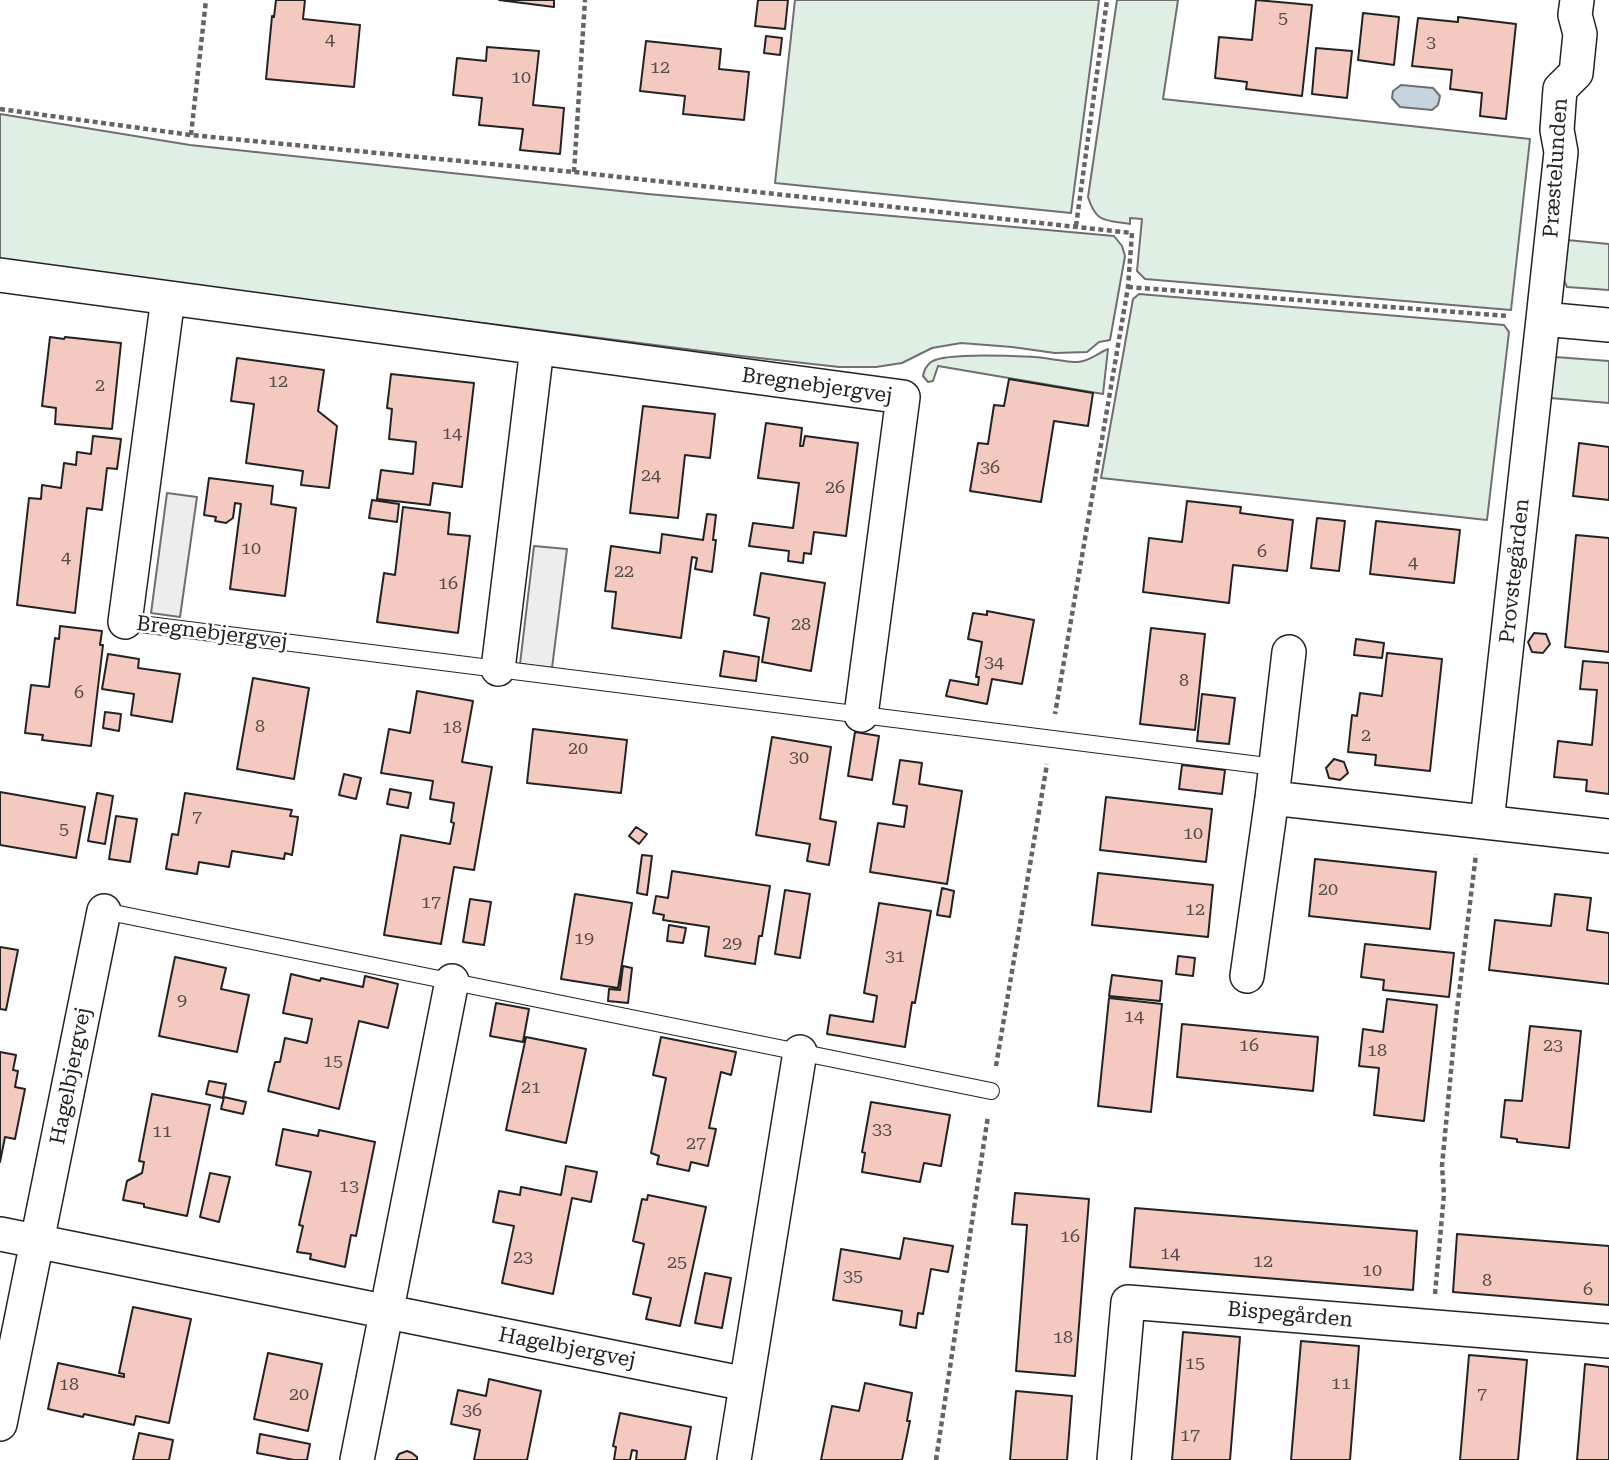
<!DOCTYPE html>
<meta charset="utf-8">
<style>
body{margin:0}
canvas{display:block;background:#fff}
</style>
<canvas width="1609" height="1460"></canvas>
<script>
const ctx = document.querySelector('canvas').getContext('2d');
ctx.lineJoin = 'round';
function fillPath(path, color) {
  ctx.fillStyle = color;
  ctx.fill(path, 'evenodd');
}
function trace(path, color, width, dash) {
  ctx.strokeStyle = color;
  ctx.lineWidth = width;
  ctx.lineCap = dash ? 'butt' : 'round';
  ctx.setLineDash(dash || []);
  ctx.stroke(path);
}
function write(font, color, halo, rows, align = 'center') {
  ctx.font = font + ' "Roboto Serif",serif';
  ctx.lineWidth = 5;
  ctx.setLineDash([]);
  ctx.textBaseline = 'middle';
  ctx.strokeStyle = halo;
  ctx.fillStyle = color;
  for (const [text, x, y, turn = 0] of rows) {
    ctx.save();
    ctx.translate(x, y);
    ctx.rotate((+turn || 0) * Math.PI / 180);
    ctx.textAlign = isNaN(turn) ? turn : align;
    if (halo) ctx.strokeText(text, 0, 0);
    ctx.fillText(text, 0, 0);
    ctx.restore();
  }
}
const green = new Path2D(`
 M795 0H1099L1071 213 775 183Z
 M1117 0H1178L1163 99 1530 139 1511 310 1145 279 1137 271 1142 219 1130 218V224C1105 220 1096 223 1088 197Z
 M0 114 190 145 648 194 1114 236 1122 246 1125 256 1110 340 1099 342 1087 352 1055 353 1012 347 961 343 932 348 902 363 876 367H839L741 356 13 263 0 259Z
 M1567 240 1609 244V290L1567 287 1563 278Z
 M1139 294 1504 325 1509 332 1487 520 1101 478 1133 299Z
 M1108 349 1103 394 938 366 933 381 928 382 923 376C924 370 926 366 931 362 946 352 1014 356 1034 357 1049 358 1064 362 1078 362 1090 361 1098 353 1108 349Z
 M1555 357 1609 361V403L1550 398Z`);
const parking = new Path2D(`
 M167 493 197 497 180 617 151 613Z
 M534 546 567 549 552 668 520 664Z`);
const water = new Path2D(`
 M1401 85 1433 88 1440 96 1438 105 1432 110 1400 107 1392 98 1393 91Z`);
const building = new Path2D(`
 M276 0H305L303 19 360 25 354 87 266 79 272 16 274 17Z
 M499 0H554V7Z
 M758 0H788L785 29 755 26Z
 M1256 0 1312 5 1302 96 1246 89 1247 82 1215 78 1219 37 1252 40Z
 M1363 13 1399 17 1394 65 1358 60Z
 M1458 17 1516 24 1506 119 1480 116 1482 93 1450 89 1452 70 1412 66 1418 18 1458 22Z
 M766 36 782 38 780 55 764 53Z
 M646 41 721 49 719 69 749 72 744 120 683 114 685 96 640 91Z
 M487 47 539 51 533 105 564 108 560 154 520 150 523 129 479 125 482 98 453 95 457 58 486 61Z
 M1316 48 1352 51 1347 98 1312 94Z
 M50 337 64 339 65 337 121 343 112 429 55 424 56 408 42 406Z
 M237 358 324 370 318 411 337 426 329 488 301 485 303 471 246 463 254 404 231 401Z
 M391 374 474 383 462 487 433 483 430 505 377 499 381 470 413 474 416 442 389 439 392 409 387 408Z
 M1009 379 1093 393 1088 426 1054 421 1041 502 970 491 978 443 988 444 994 405 1004 406Z
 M643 406 715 414 710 458 685 455 678 518 630 513Z
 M766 423 802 428 800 446H803L805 436 858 443 846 536 814 532 811 554 804 553 803 563 788 561 789 551 749 546 753 523 793 528 799 483 758 478Z
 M93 436 121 439 117 469 107 468 102 510 87 508 75 613 17 605 29 498 41 499 42 485 61 488 64 463 76 465 77 452 91 454Z
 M1579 443 1609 447V500L1573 496Z
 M209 478 273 486 271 504 296 508 285 596 230 589 241 504 235 503 233 518 226 523 215 521 216 517 204 515Z
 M372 500 399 504 397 522 369 518Z
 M1187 501 1241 507 1240 513 1293 520 1287 571 1233 565 1229 603 1143 592 1149 538 1182 542Z
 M403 507 450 513 448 534 470 536 458 633 377 622 384 573 395 575Z
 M707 514 716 515 713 540H716L712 572 695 569 697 558 692 557 681 638 612 628 616 592 605 591 611 546 660 553 662 534 703 540Z
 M1317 518 1345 521 1339 571 1311 568Z
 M1376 521 1460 530 1454 583 1370 574Z
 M1576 535 1609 538V652L1565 647Z
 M761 573 825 583 811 671 762 662 769 618 754 615Z
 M987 611 1034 620 1022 684 992 679 987 704 946 696 950 680 978 685 979 677H976L982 642 968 639 973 613 987 615Z
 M60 626 102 631 100 645H103L91 746 42 740 43 735 25 733 31 685 49 687 55 638 59 639Z
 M1151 628 1205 634 1195 730 1140 724Z
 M1534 633 1546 634 1550 644 1543 653 1532 652 1528 642Z
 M1356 639 1384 643 1382 658 1354 655Z
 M724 651 759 657 756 681 720 676Z
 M1387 653 1442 659 1430 771 1375 765 1376 755 1348 752 1352 715 1357 716 1360 693 1382 696Z
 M108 654 139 659 138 668 180 674 172 722 131 715 134 694 102 689Z
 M1583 661 1609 663V794L1586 791 1587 780 1554 777 1558 741 1592 745 1597 690 1580 689Z
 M253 678 309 688 294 779 237 769Z
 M417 691 473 701 462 762 492 767 474 870 454 867 441 944 384 935 401 835 450 844 454 823 451 822 454 803 430 799 433 781 381 773 389 729 410 733Z
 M1202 694 1235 698 1229 744 1197 741Z
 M105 712 121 714 119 731 103 728Z
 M533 729 627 740 621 793 527 783Z
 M855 732 879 736 872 780 848 776Z
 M772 737 831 747 820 819 836 822 829 865 807 861 810 844 756 835Z
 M1334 759 1344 762 1348 773 1340 780 1329 778 1326 768Z
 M900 760 922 763 919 784 962 791 947 884 870 872 878 823 904 827 907 806 893 804Z
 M1182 765 1225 770 1222 794 1179 789Z
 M344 774 361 778 356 799 339 795Z
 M390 789 411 793 408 808 387 804Z
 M0 792 85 807 76 858 0 845Z
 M97 793 113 796 105 844 88 841Z
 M185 793 292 810 290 816 298 817 292 855 285 853 284 859 232 851 229 867 199 862 197 874 166 869 172 834 178 835Z
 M1106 797 1212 809 1206 862 1100 850Z
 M116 816 137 819 130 862 109 859Z
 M636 827 647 834 639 844 629 836Z
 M642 855 652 856 647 895 637 893Z
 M1315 859 1436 872 1430 929 1309 916Z
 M672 871 770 886 762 936H759L755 964 705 956 709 927 663 920 664 915 653 913 656 896 668 898Z
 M1098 873 1213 885 1208 937 1092 925Z
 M942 888 954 891 950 917 937 915Z
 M785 890 810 894 800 958 775 954Z
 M575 894 632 903 618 988 561 979Z
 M1555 894 1591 898 1587 930 1609 933V984L1489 970 1495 920 1551 926Z
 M470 899 491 902 484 945 463 942Z
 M879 903 931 911 915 1003 912 1002 905 1047 827 1034 830 1015 873 1022 877 996 864 993Z
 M669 925 686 928 683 943 667 941Z
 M1365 944 1454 953 1449 997 1383 990 1384 980 1361 977Z
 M0 947 18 950 6 1010 0 1009Z
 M1178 956 1195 958 1193 976 1176 974Z
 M175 957 226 968 221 989 249 995 237 1052 159 1036Z
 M623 966 632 968 628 1003 608 1001 609 989 620 990Z
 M291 974 320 981 321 978 363 987 365 976 398 984 388 1028 359 1021 339 1109 268 1091 275 1062H280L285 1038 307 1043 312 1019 283 1013Z
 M1112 975 1162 981 1160 1001 1109 996Z
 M1109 998 1162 1004 1151 1112 1098 1106Z
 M1387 999 1437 1005 1424 1121 1374 1115 1379 1068 1359 1066 1363 1029 1383 1032Z
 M496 1003 529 1009 523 1042 490 1036Z
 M1182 1024 1318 1037 1313 1091 1177 1077Z
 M1530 1026 1581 1031 1569 1148 1517 1142V1139L1501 1137 1505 1100 1522 1101Z
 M526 1037 586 1049 566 1143 506 1130Z
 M661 1037 736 1052 731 1075 721 1072 709 1128 716 1129 708 1166 691 1162 689 1171 657 1164 659 1156 651 1153 666 1078 653 1075Z
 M0 1052 16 1055 13 1070 18 1071 15 1087 25 1089 15 1139 5 1137 0 1162Z
 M209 1081 226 1084 223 1098 206 1094Z
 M152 1094 210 1105 187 1216 144 1207V1204L123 1200 127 1181 142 1173 144 1162 139 1161Z
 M224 1097 246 1102 243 1114 221 1109Z
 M871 1102 950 1115 941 1166 924 1163 920 1182 862 1172 865 1153 862 1152Z
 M283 1129 318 1136 319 1130 375 1142 356 1236 351 1235 345 1267 310 1259 311 1254 297 1252 303 1226 299 1225 311 1172 276 1165Z
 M566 1166 597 1172 591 1202 572 1198 553 1294 502 1283 514 1226 493 1222 499 1191 520 1195 521 1187 561 1195Z
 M210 1173 230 1177 219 1222 200 1217Z
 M1015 1193 1089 1199 1075 1376 1016 1371 1027 1225 1012 1224Z
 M648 1195 706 1207 680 1326 646 1319 651 1298 633 1294 644 1244 633 1241 642 1199 647 1200Z
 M1135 1208 1417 1231 1413 1290 1130 1267Z
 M1457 1234 1609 1246V1305L1453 1292Z
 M904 1238 953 1246 948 1272 931 1269 923 1314 918 1313 916 1328 900 1325 902 1311 833 1300 841 1249 900 1259Z
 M705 1273 731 1278 722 1328 695 1323Z
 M133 1307 191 1319 169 1423 136 1416 134 1425 84 1414 83 1417 48 1409 58 1363 124 1377V1374L119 1373Z
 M1183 1332 1240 1337 1230 1460H1172Z
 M1301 1341 1359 1346 1350 1460H1291Z
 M268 1353 322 1364 308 1431 254 1419Z
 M1469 1355 1527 1360 1518 1460H1460Z
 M1585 1364 1609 1367V1460H1577Z
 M489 1379 541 1391 527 1460H474L480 1430 451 1424 458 1390 486 1396Z
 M865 1383 912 1393 907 1421H910L902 1460H821L832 1406 859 1411Z
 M1016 1391 1072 1396 1067 1460H1010Z
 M620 1413 691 1427 685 1460H636L637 1451 632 1450 630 1460H614L616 1447 613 1446Z
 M139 1433 173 1440 169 1460H133Z
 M260 1434 310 1444 307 1460H294L257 1453Z
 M407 1451 412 1453 417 1457V1460H396L399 1454Z`);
const path = new Path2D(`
 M0 109 191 135 574 172 1132 233 1128 287 1055 714
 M191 135 206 0
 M574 172 585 0
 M1076 226 1107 0
 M1128 287 1508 316
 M996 1066 1047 764
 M1435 1294 1444 1194 1442 1166 1456 1018 1476 854
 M936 1460 988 1116`);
const service = new Path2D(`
 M125 622 1275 767
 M104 911 991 1091`);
const minor = new Path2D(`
 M1577 0 1575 15 1580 34 1576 73 1560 89 1557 130 1561 152 1543 319 1609 325
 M0 275 903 397 861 715
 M125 622 168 298
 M498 669 537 348
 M1272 798 1609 836
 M1487 822 1543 319
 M1247 976 1272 798 1289 652
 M0 1234 746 1384
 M0 1424 104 911
 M357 1460 452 981
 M734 1460 800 1052
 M1114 1460 1128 1302 1609 1341`);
const numberNames = [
 ["5",1283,19],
 ["4",330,40],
 ["3",1431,43],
 ["12",660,68],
 ["10",521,78],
 ["12",278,382],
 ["2",100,386],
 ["14",452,434],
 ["36",990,468],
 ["24",651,476],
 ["26",835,488],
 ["10",251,549],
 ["6",1262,552],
 ["4",66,558],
 ["4",1413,563],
 ["22",624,572],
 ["16",448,584],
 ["28",801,625],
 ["34",994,663],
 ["8",1184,681],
 ["6",79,693],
 ["8",260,727],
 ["18",452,728],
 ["2",1366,736],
 ["20",578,749],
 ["30",799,758],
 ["7",197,818],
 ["5",64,830],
 ["10",1193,834],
 ["20",1328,890],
 ["17",431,903],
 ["12",1195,910],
 ["19",584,939],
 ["29",732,944],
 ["31",895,957],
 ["9",182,1001],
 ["14",1134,1017],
 ["16",1249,1046],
 ["23",1553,1046],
 ["18",1377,1051],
 ["15",333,1062],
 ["21",531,1088],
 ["33",882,1130],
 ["11",162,1132],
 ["27",696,1144],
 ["13",349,1187],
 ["16",1070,1237],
 ["14",1170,1254],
 ["23",523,1258],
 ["12",1263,1262],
 ["25",677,1263],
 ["10",1372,1271],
 ["35",853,1277],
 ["8",1487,1281],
 ["6",1588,1290],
 ["18",1063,1338],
 ["15",1195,1364],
 ["11",1341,1384],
 ["18",69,1385],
 ["20",299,1395],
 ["7",1482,1395],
 ["36",472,1411],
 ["17",1190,1436]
];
const streetNames = [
 ["Præstelunden",1556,168,-86],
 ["Bregnebjergvej",817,386,8],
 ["Provstegården",1515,571,-84],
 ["Bregnebjergvej",212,633,7],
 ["Hagelbjergvej",71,1076,-79],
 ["Bispegården",1290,1315,5],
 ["Hagelbjergvej",567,1348,11]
];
fillPath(green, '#e0efe3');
trace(green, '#6f6f6f', 2);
fillPath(parking, '#ededed');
trace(parking, '#6f6f6f', 2);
fillPath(water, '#c7d3dd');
trace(water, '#6f6f6f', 2);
fillPath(building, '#f3c9c0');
trace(building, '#222', 2);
trace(service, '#222', 18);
trace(minor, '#222', 36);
trace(path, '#646464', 4.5, [5, 3.5]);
trace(service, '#fff', 16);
trace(minor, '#fff', 33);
write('18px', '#564c4a', null, numberNames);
write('21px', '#222', '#fff', streetNames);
</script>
